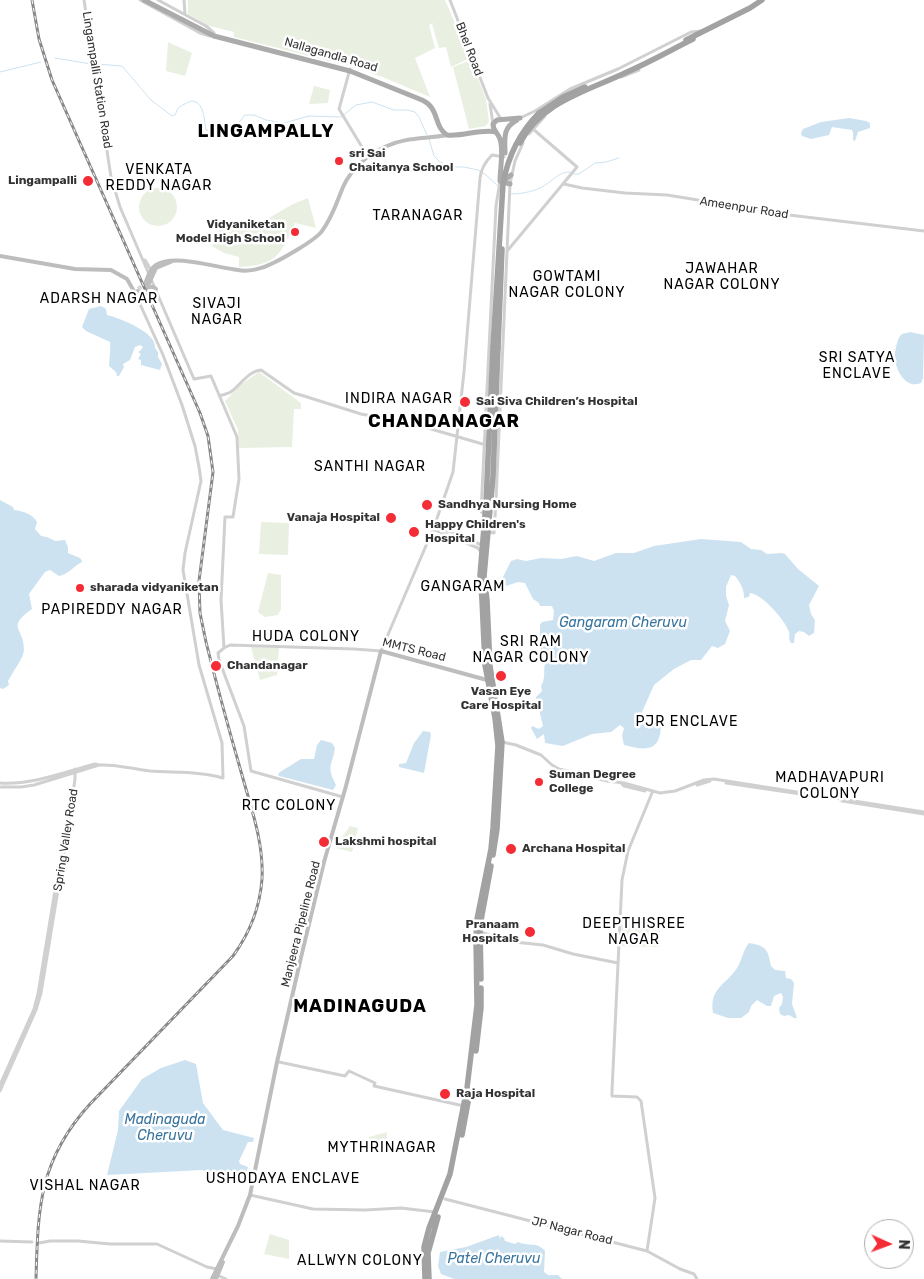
<!DOCTYPE html>
<meta charset="utf-8">
<style>
body{margin:0}
#map{position:relative;width:924px;height:1279px;overflow:hidden;background:#fff;font-family:Rubik,sans-serif}
canvas{display:block}
.north{position:absolute;left:864px;top:1219px;width:50px;height:50px;box-sizing:border-box;background:#fff;border:1px solid #adadad;border-radius:50%;rotate:92deg;font-size:14px;font-weight:700;line-height:20px;text-align:center;color:#333}
.north::after{content:'';display:block;margin:auto;width:18px;height:22px;background:#f32c36;clip-path:polygon(50% 0,100% 100%,50% 72%,0 100%)}
</style>
<div id="map">
<canvas width="924" height="1279"></canvas>
<div class="north">N</div>
</div>
<script>
const ctx = document.querySelector('canvas').getContext('2d');
ctx.lineJoin = 'round';
function fillPath(path, color) {
  ctx.fillStyle = color;
  ctx.fill(path, 'evenodd');
}
function trace(path, color, width, dash) {
  ctx.strokeStyle = color;
  ctx.lineWidth = width;
  ctx.lineCap = dash ? 'butt' : 'round';
  ctx.setLineDash(dash || []);
  ctx.stroke(path);
}
function write(font, color, halo, rows, align = 'center') {
  ctx.font = font + ' Rubik,sans-serif';
  ctx.lineWidth = 5;
  ctx.setLineDash([]);
  ctx.textBaseline = 'middle';
  ctx.strokeStyle = halo;
  ctx.fillStyle = color;
  for (const [text, x, y, turn = 0] of rows) {
    ctx.save();
    ctx.translate(x, y);
    ctx.rotate((+turn || 0) * Math.PI / 180);
    ctx.textAlign = isNaN(turn) ? turn : align;
    if (halo) ctx.strokeText(text, 0, 0);
    ctx.fillText(text, 0, 0);
    ctx.restore();
  }
}
const green = new Path2D(`
 M188 0H445L470 58 451 67 446 47 439 48 432 24 435 22 429 25 435 48 415 58 430 97 385 78 357 68 234 37V32L209 26 188 14Z
 M168 42 192 53 185 76 166 71Z
 M471 60 486 99 489 122 486 126 469 129 453 67Z
 M314 86 330 90 328 103 309 104Z
 M139 207a19 19 0 1 1 38 0a19 19 0 1 1-38 0Z
 M308 198 316 228 295 223C280 255 278 265 239 267V257L224 253 212 246 223 221H243L251 216 253 218 257 225 293 204Z
 M259 372 301 403V409H294L292 447 239 448 238 430 225 401 240 385Z
 M261 522 289 523 288 555 259 554Z
 M268 573 281 575V609L278 615 265 617 258 612Z
 M251 647 279 648 277 675 260 680Z
 M350 826 358 828 352 852 336 848V845Z
 M622 920 660 921V947L621 946Z
 M387 1132 386 1153H370L369 1137Z
 M270 1234 289 1240V1259L264 1254Z`);
const water = new Path2D(`
 M849 118 866 121 870 123V128L858 132 855 141 853 140V133L852 130 832 127 829 135 811 139 802 136 801 133 803 129 821 122Z
 M101 306 106 309 107 315C119 318 157 332 155 348L158 352V357L162 364 160 370 141 365V360L138 359 141 354 138 352 141 350 143 347 140 345 135 347 130 360 123 364 124 367 119 376H117L116 372 109 366C109 358 111 350 110 342L86 331 82 327 89 309Z
 M910 332 924 335 923 378 921 383C907 389 897 373 895 360 894 355 897 337 902 334 904 333 909 333 910 332Z
 M0 500 13 507 14 510C23 511 33 514 37 522L35 529 41 536 47 537 55 541 65 540 68 547V553L80 558 82 561V562C74 566 67 575 59 576L50 570 45 572 29 594 32 609C5 628 25 628 24 650 23 659 15 668 11 676L8 681 9 685 3 689 0 688Z
 M701 539 741 542 751 549 761 550 767 554 782 553 785 554 798 569 819 586 809 605 811 614 815 620 814 633 809 636 804 632 799 631 795 634 794 643H791C788 639 790 637 789 632 785 620 762 594 750 593L749 597 744 598C744 589 741 584 735 576L731 575 726 587V596L729 605 725 621 730 631 725 644 718 648 712 646 701 660H691L674 669 654 685 642 712 643 723 646 727H652L657 720 661 723C661 752 647 751 624 745L622 736 624 728 620 725 611 732 592 734 563 746 545 743 544 734 537 739 531 728 532 726 539 729 543 726 536 697 542 691 541 686C547 676 542 669 546 661H552L554 659 553 656 546 654 540 648V625L542 622 553 620 554 611 552 606H540L539 603 533 599 525 583 518 582 506 586 503 584V577L511 561 517 559 526 561 541 558 561 559 577 556 594 561 616 553H634L654 546Z
 M423 731 430 732 431 735 424 773 399 767V764L406 763 414 743Z
 M321 740 332 743 335 748C332 767 326 765 336 785L333 790 279 776 278 774 280 772 301 759H314L317 745Z
 M749 943C767 946 768 950 771 966L775 970 785 971 786 978 791 979 794 983 792 1004 797 1018H794L789 1015 784 1016 780 1014 779 1008 782 1004 783 997 781 993 774 996 771 1006H767L757 1000 751 1006 749 1012 741 1018H728L713 1013C709 988 726 985 737 968 742 960 743 950 749 943Z
 M185 1060 196 1064 203 1103 223 1130 254 1138 253 1142H248L239 1161 240 1164 248 1167 244 1179 237 1181 202 1170 107 1175 118 1130 119 1111 142 1079 161 1068Z
 M499 1235 500 1239 501 1236 504 1238 505 1241 515 1244 518 1242C528 1247 537 1241 545 1251L544 1272 548 1275H558L562 1279H454L441 1274 438 1266 440 1252 466 1247Z`);
const stream = new Path2D(`
 M55 58 91 64
 M96 64 122 66 151 100 172 116 175 115 178 108C181 106 189 101 193 101 205 103 204 122 206 130L226 129 237 125 245 115H254L266 120 284 123 309 116 341 117 356 105 372 102 394 110H407L415 112 419 117 427 135
 M0 72 41 62
 M429 139 434 156 440 162 454 167H464L478 170 486 175 498 186
 M574 174H579L595 163 606 162 619 158
 M510 194C521 194 532 192 542 187 552 182 559 171 570 172`);
const secondaryTunnel = new Path2D(`
 M138 289 145 284`);
const tertiary = new Path2D(`
 M84 0 111 177 120 207 194 379 211 376 237 437 239 479 233 517H225L221 600 224 648
 M140 0 200 33 210 36
 M158 0 206 26 214 33
 M184 0 185 14
 M450 0 488 98 501 119
 M350 69 339 109 368 157
 M621 77 639 70
 M490 104 493 124
 M520 118 535 111 570 89 618 69 691 32 701 31
 M529 134 545 116
 M564 184 582 188 625 193 667 195 704 201 734 204 772 213 924 231
 M508 250 577 167 533 129
 M145 260 151 270
 M220 396C224 394 229 394 232 391 241 384 249 371 261 370L294 393 304 396 361 414 414 424 486 445
 M485 514 481 512 496 206 500 181
 M435 526 482 545
 M433 529 478 548 481 552
 M488 532 494 533 496 500 510 184 515 161 523 143
 M502 742 516 745 541 755 552 765 559 769 607 781 624 783 660 793 675 791 704 780 714 779 924 812
 M99 765C116 764 133 769 150 771 174 773 199 771 223 778L222 743 199 665 183 570 185 553 201 481 199 467 195 446 182 405 163 355 135 293
 M0 783C32 785 65 772 95 764L99 765 34 785 21 787H0
 M621 783 624 786 645 791
 M726 783 821 797
 M697 785 710 781
 M343 797 251 771 244 726 219 660 218 653 224 648 230 645 354 649 381 651 434 527 453 472 464 372 480 178C481 169 485 162 492 155L504 157
 M842 801 924 814
 M480 932 514 942 543 945 573 954 618 963
 M279 1062 345 1076 349 1071 375 1083 374 1086 464 1106
 M0 1085 34 1009 38 994 69 805
 M0 1091 36 1010 41 993 68 829 75 779V769
 M250 1195 313 1209 365 1210 401 1208 435 1212
 M445 1199 647 1251 680 1269 694 1274 697 1279
 M0 1241 32 1242
 M39 1243 50 1241H78L110 1244H157L207 1267 217 1269
 M647 1251 655 1198 641 1101 637 1097 612 1096V1091L622 880 628 851 652 793
 M217 1275 226 1279`);
const secondary = new Path2D(`
 M0 256 75 269 111 270 127 279 135 293 138 291
 M145 284C148 277 149 270 156 265 174 253 217 268 238 270 248 272 262 269 271 264 282 259 316 240 322 231 332 218 337 202 343 187 351 169 369 153 387 146 406 137 427 139 447 135
 M148 287H153L156 289
 M147 288 156 268 173 261
 M212 1279 238 1226 250 1195 277 1062 302 953 324 862 346 786 381 651 487 680
 M216 1279 223 1262`);
const primary = new Path2D(`
 M144 0 214 36 350 71 422 100C440 108 433 126 447 135 463 137 482 128 496 132
 M505 153C505 139 502 128 517 120
 M504 174 506 179 511 175
 M510 184 500 181C500 168 504 151 500 139 498 133 493 131 493 124L497 120 520 118`);
const trunk = new Path2D(`
 M686 40 750 8 762 0
 M539 113 563 97 585 87
 M493 855 497 829 502 742 490 666 487 600 484 576 493 477 498 348
 M481 979 480 926 491 866
 M476 1051 481 1008V988
 M462 1135 469 1097
 M425 1279 424 1247 429 1228 450 1174 467 1088 477 1005 476 938 477 919 491 849 493 828 498 746 495 718 485 665 482 600 480 575 486 503 493 347
 M429 1279 428 1253 438 1217`);
const rail = new Path2D(`
 M32 0 39 39 52 80 200 413 208 436 213 472 199 581 200 613 206 642C217 686 229 730 242 775 251 808 264 843 262 879 260 907 249 934 233 956L90 1104C39 1160 38 1207 36 1279`);
const trunkBridge = new Path2D(`
 M520 143C542 101 588 91 627 72 650 62 671 50 693 39
 M493 347 503 184C508 156 519 133 539 113
 M498 348 502 249`);
const markers = [
 [339,161,5,"#f32c36"],
 [88,181,6,"#f32c36"],
 [295,232,5,"#f32c36"],
 [465,402,6,"#f32c36"],
 [427,505,6,"#f32c36"],
 [391,518,6,"#f32c36"],
 [414,532,6,"#f32c36"],
 [80,588,5,"#f32c36"],
 [216,666,6,"#f32c36"],
 [501,676,6,"#f32c36"],
 [539,782,5,"#f32c36"],
 [324,842,6,"#f32c36"],
 [511,849,6,"#f32c36"],
 [530,932,6,"#f32c36"],
 [445,1094,6,"#f32c36"]
];
const streetNames = [
 ["Bhel Road",469,49,69],
 ["Nallagandla Road",331,55,16],
 ["Lingampalli Station Road",97,80,81],
 ["Ameenpur Road",744,208,9],
 ["MMTS Road",414,650,14],
 ["Spring Valley Road",66,840,-81],
 ["Manjeera Pipeline Road",301,924,-76],
 ["JP Nagar Road",572,1231,14]
];
const poiNames = [
 ["sri Sai",349,154],
 ["Chaitanya School",349,168],
 ["Lingampalli",77,181,"right"],
 ["Vidyaniketan",285,225,"right"],
 ["Model High School",285,239,"right"],
 ["Sai Siva Children’s Hospital",476,402],
 ["Sandhya Nursing Home",438,505],
 ["Vanaja Hospital",380,518,"right"],
 ["Happy Children's",425,525],
 ["Hospital",425,539],
 ["sharada vidyaniketan",90,588],
 ["Chandanagar",227,666],
 ["Vasan Eye",501,692,"center"],
 ["Care Hospital",501,706,"center"],
 ["Suman Degree",549,775],
 ["College",549,789],
 ["Lakshmi hospital",335,842],
 ["Archana Hospital",522,849],
 ["Pranaam",519,925,"right"],
 ["Hospitals",519,939,"right"],
 ["Raja Hospital",456,1094]
];
const neighbourhoodNames = [
 ["VENKATA",159,170],
 ["REDDY NAGAR",159,186],
 ["TARANAGAR",418,216],
 ["JAWAHAR",722,269],
 ["NAGAR COLONY",722,285],
 ["GOWTAMI",567,277],
 ["NAGAR COLONY",567,293],
 ["ADARSH NAGAR",99,299],
 ["SIVAJI",217,304],
 ["NAGAR",217,320],
 ["SRI SATYA",857,358],
 ["ENCLAVE",857,374],
 ["INDIRA NAGAR",399,399],
 ["SANTHI NAGAR",370,467],
 ["GANGARAM",463,587],
 ["PAPIREDDY NAGAR",112,610],
 ["HUDA COLONY",306,637],
 ["SRI RAM",531,642],
 ["NAGAR COLONY",531,658],
 ["PJR ENCLAVE",687,722],
 ["MADHAVAPURI",830,778],
 ["COLONY",830,794],
 ["RTC COLONY",289,806],
 ["DEEPTHISREE",634,924],
 ["NAGAR",634,940],
 ["MYTHRINAGAR",382,1148],
 ["USHODAYA ENCLAVE",283,1179],
 ["VISHAL NAGAR",85,1186],
 ["ALLWYN COLONY",360,1261]
];
const waterNames = [
 ["Gangaram Cheruvu",623,623],
 ["Madinaguda",165,1120],
 ["Cheruvu",165,1136],
 ["Patel Cheruvu",494,1259]
];
const districtNames = [
 ["LINGAMPALLY",266,132],
 ["CHANDANAGAR",444,422],
 ["MADINAGUDA",360,1007]
];
fillPath(green, '#e9f0e1');
fillPath(water, '#cde2f0');
trace(stream, '#cde2f0', 1);
trace(secondaryTunnel, '#d6d6d6', 4, [4, 2]);
trace(tertiary, '#d0d0d0', 3);
trace(secondary, '#bdbdbd', 4);
trace(primary, '#ababab', 5);
trace(trunk, '#a2a2a2', 5.5);
trace(rail, '#888', 3);
trace(rail, '#fff', 1, [4]);
trace(trunkBridge, '#a2a2a2', 5.5);
for (const [x, y, r, color] of markers) {
  const dot = new Path2D();
  dot.arc(x, y, r, 0, 2 * Math.PI);
  ctx.fillStyle = color;
  ctx.fill(dot);
  trace(dot, '#fff', 2);
}
write('12px', '#333', '#fff', streetNames);
write('bold 12px', '#333', '#fff', poiNames, 'left');
ctx.letterSpacing = '1px';
write('14px', '#000', '#fff', neighbourhoodNames);
ctx.letterSpacing = '0px';
write('italic 14px', '#38749e', '#fff', waterNames);
ctx.letterSpacing = '1px';
write('bold 18px', '#000', '#fff', districtNames);
ctx.letterSpacing = '0px';
</script>
